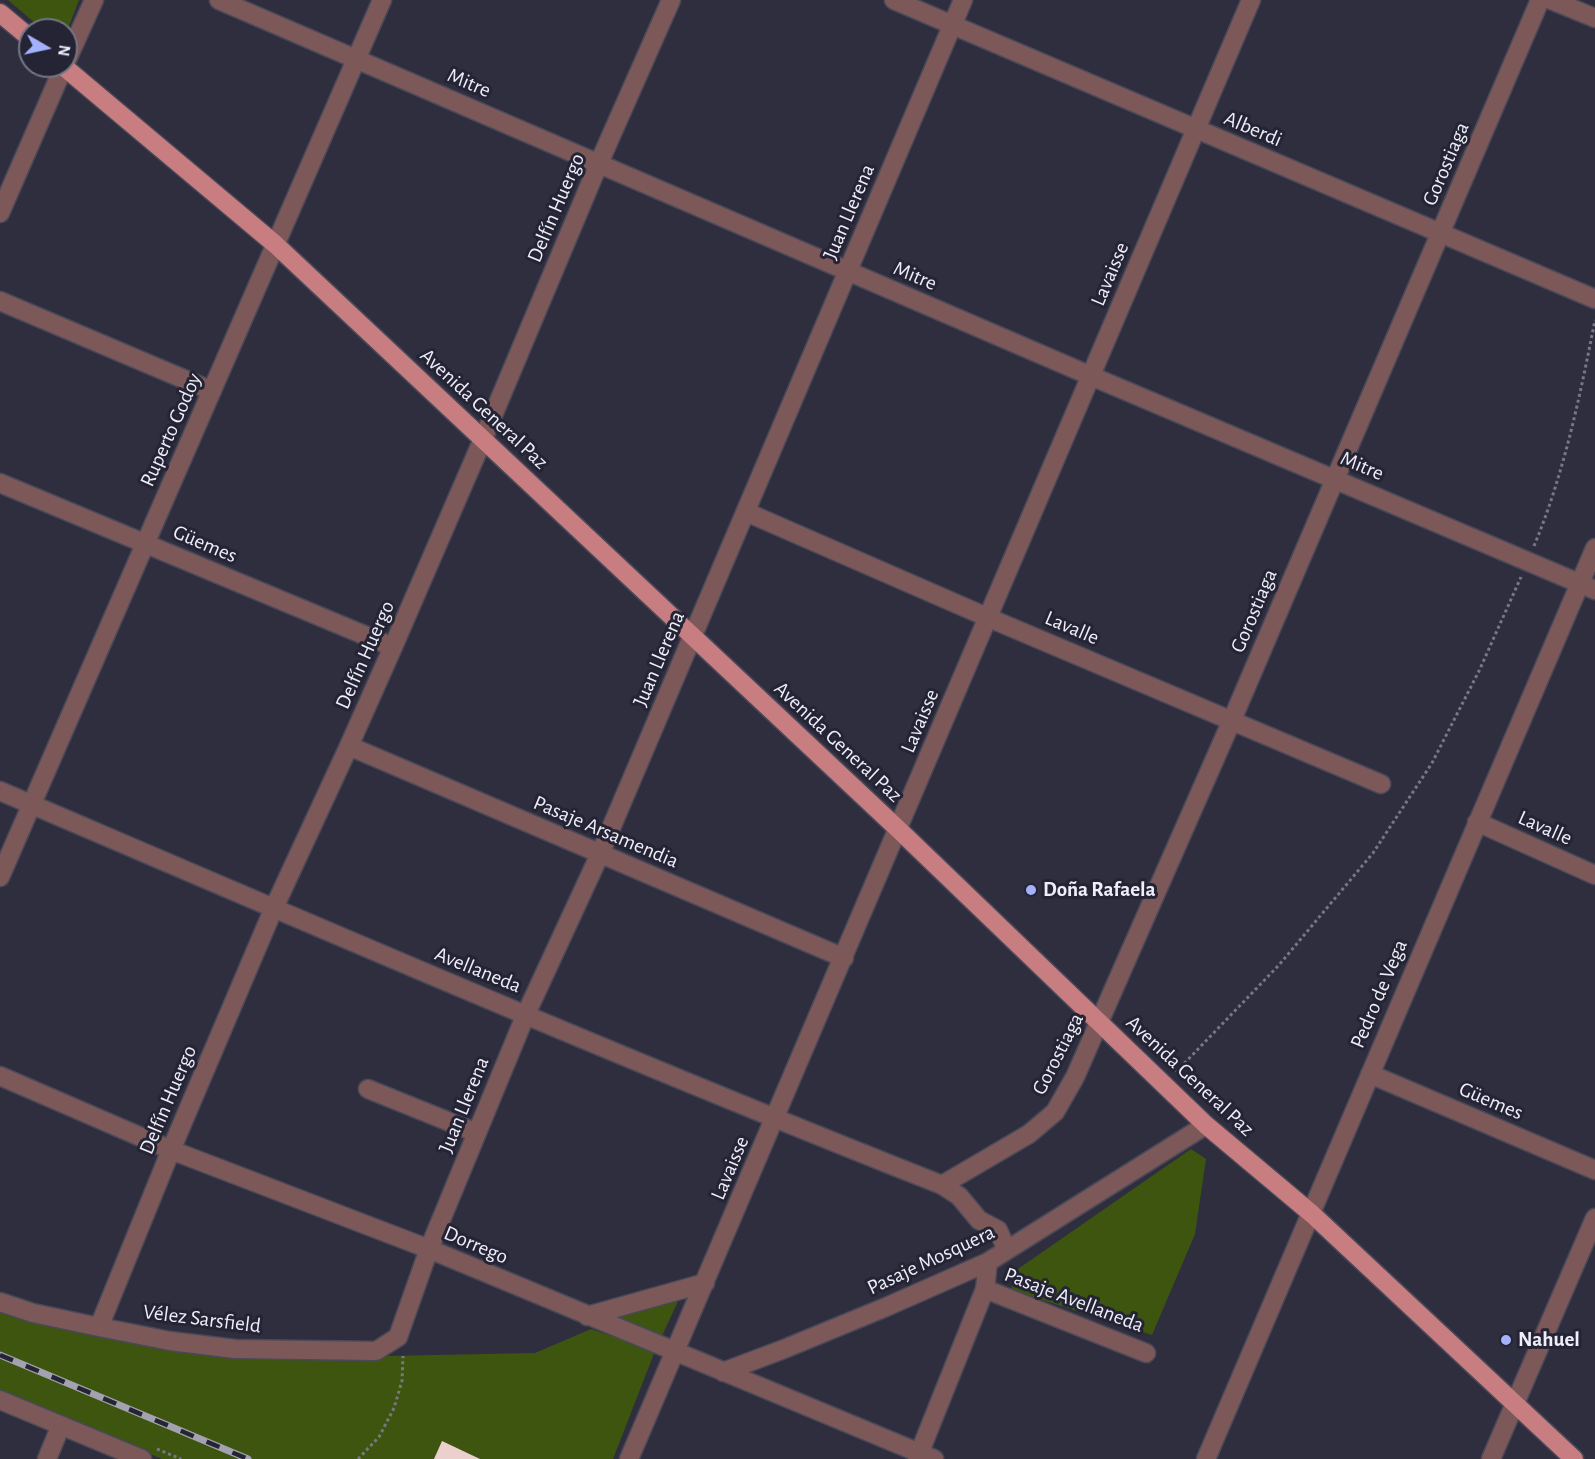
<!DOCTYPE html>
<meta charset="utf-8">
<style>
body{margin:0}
#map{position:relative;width:1595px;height:1459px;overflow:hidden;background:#2e2e3f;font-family:"Alegreya Sans",sans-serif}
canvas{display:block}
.north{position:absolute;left:18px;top:18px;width:60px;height:60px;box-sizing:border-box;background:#242435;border:2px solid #757584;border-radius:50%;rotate:99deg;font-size:16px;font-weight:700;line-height:24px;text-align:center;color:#eeeefa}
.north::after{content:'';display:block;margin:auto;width:21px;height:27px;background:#a4b2fc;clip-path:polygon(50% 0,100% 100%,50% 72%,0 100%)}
</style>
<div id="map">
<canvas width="1595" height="1459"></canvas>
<div class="north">N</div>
</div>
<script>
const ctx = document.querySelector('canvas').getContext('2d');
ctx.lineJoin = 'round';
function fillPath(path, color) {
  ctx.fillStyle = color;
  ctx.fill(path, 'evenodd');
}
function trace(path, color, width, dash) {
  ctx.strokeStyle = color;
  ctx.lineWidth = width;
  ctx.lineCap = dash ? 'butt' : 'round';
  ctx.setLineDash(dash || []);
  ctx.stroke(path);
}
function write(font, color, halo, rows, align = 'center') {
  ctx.font = font + ' "Alegreya Sans",sans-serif';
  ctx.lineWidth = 6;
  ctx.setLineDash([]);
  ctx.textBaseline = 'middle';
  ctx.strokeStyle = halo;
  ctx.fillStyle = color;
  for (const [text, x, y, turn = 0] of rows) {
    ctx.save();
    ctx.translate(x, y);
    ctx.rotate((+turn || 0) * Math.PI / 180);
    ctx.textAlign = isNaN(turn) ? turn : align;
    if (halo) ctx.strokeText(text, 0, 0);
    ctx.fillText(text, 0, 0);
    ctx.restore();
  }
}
const green = new Path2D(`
 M8 0H79L66 34V30H43Z
 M1191 1149 1206 1159 1195 1234 1152 1335 1011 1290 1015 1271Z
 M679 1299 662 1336 616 1317Z
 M0 1311 222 1355 385 1356 535 1353 591 1329 655 1351 613 1459H162L0 1393Z`);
const building = new Path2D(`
 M442 1441 480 1459H434Z`);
const path = new Path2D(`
 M1534 546C1564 474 1580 396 1595 320
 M1176 1072 1279 965 1373 853 1432 763 1479 671 1521 577
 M157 1449 181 1459
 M358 1459 379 1437 394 1408 402 1381 403 1356`);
const minor = new Path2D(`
 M219 0 1091 376 1595 590
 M894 0 1595 299
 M1551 0 1595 18
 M66 62 94 0
 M0 213 64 66
 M0 301 212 391
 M0 483 393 647
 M746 512 989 618 1381 784
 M349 746 844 958
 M0 791C313 925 625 1060 942 1185L959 1196 979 1220 998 1230 1007 1250
 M1477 822 1595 875
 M0 877 382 0
 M1370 1074 1595 1170
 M0 1076 171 1150 429 1249 934 1459
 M368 1089 477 1133
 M942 1185 1029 1134 1055 1112 1075 1077 1232 720 1540 0
 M985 1289 1146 1353
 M0 1302 33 1313 99 1327 170 1341 235 1349 376 1351 398 1337 429 1249 526 1014 600 854 963 0
 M587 1316 705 1283
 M99 1327 171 1150 273 910 349 746 393 647 483 439 599 163 671 0
 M723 1372 784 1349 886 1307 988 1262 1206 1125
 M0 1400 142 1459
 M47 1459 61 1425
 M629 1459 1251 0
 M917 1459 985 1289 988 1262
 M1206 1459 1595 548
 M1491 1459 1595 1218`);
const major = new Path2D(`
 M0 13 30 38
 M63 66 276 245 898 829 1206 1125 1312 1214 1574 1459`);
const rail = new Path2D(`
 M0 1355 248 1459`);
const markers = [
 [1031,890,6,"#a4b2fc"],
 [1506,1340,6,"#a4b2fc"]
];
const streetNames = [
 ["Mitre",469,83,23],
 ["Alberdi",1253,129,23],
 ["Gorostiaga",1446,164,-67],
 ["Delfín Huergo",556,208,-67],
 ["Juan Llerena",849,212,-67],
 ["Lavaisse",1110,274,-67],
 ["Mitre",915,276,23],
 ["Avenida General Paz",484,409,43],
 ["Ruperto Godoy",171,430,-66],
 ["Mitre",1362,466,23],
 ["Güemes",205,544,23],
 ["Gorostiaga",1254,611,-67],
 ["Lavalle",1072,628,23],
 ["Delfín Huergo",365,655,-66],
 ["Juan Llerena",659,659,-67],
 ["Lavaisse",920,721,-67],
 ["Avenida General Paz",838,742,43],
 ["Lavalle",1545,828,24],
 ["Pasaje Arsamendia",606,832,23],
 ["Avellaneda",478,970,22],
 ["Pedro de Vega",1379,994,-67],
 ["Gorostiaga",1058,1054,-63],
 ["Avenida General Paz",1190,1076,43],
 ["Delfín Huergo",168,1100,-67],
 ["Güemes",1491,1101,23],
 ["Juan Llerena",464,1105,-68],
 ["Lavaisse",730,1168,-67],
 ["Dorrego",476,1245,23],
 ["Pasaje Mosquera",931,1260,-25],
 ["Pasaje Avellaneda",1074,1300,21],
 ["Vélez Sarsfield",202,1319,7]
];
const poiNames = [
 ["Doña Rafaela",1043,890],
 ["Nahuel",1518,1340]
];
fillPath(green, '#3d550f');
fillPath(building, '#ebd0cd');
trace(minor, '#494959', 21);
trace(major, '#494959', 21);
trace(path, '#777786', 3, [3, 3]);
trace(minor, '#7d5859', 18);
trace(major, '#c87d81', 18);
trace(rail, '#a2a2b0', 7);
trace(rail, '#242435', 4.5, [14]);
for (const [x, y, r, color] of markers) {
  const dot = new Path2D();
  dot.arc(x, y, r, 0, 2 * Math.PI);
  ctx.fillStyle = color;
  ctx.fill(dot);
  trace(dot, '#242435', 2);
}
write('21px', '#eeeefa', '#242435', streetNames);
write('bold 21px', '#eeeefa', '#242435', poiNames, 'left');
</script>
